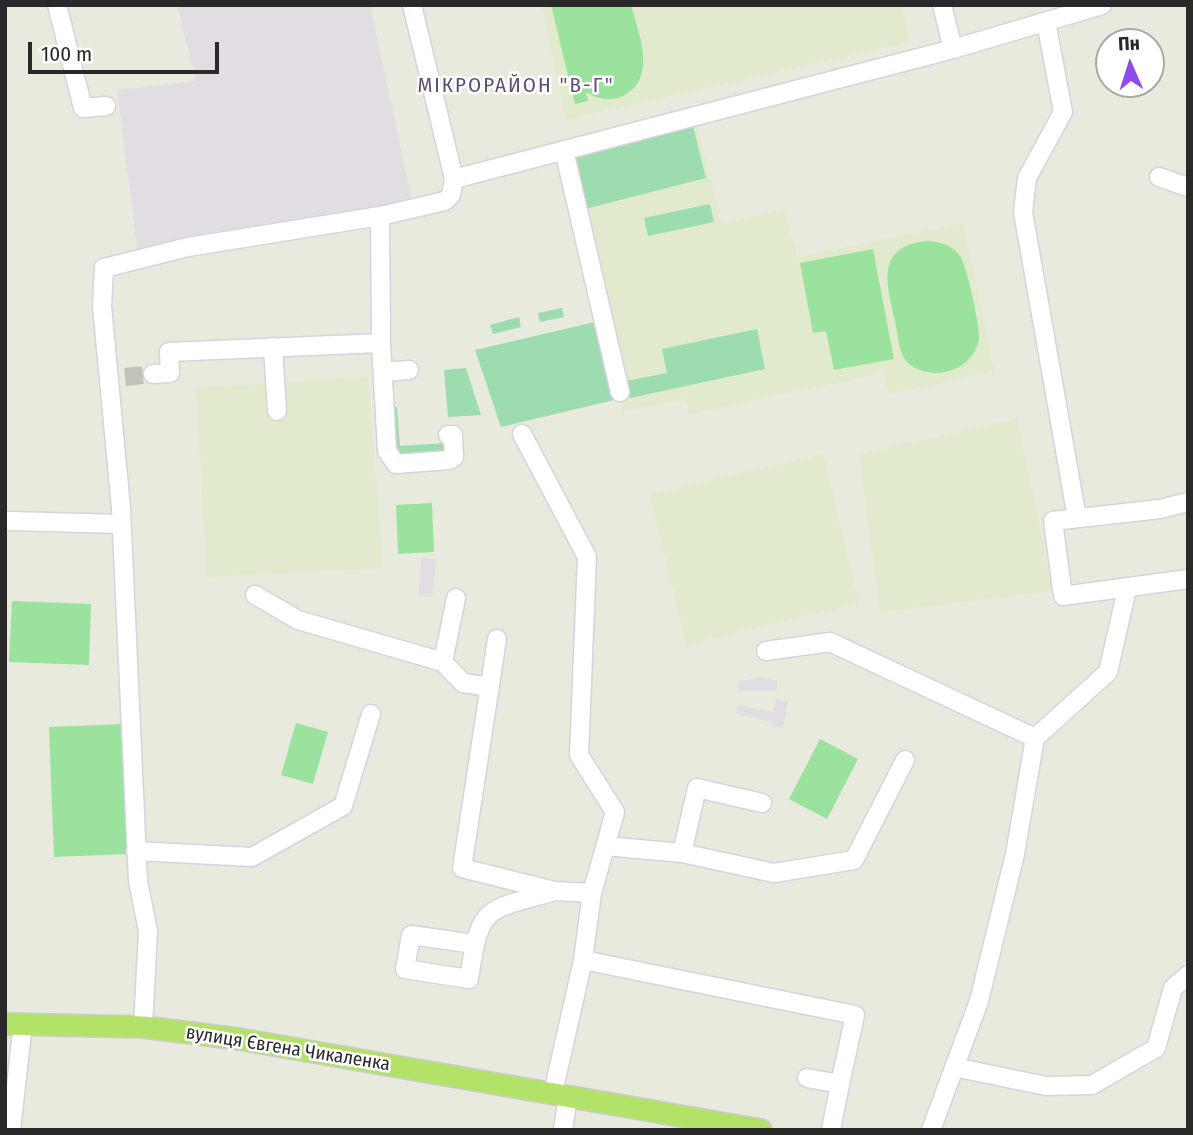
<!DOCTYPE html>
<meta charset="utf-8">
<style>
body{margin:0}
#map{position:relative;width:1193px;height:1135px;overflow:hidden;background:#e7eadc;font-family:"Fira Sans Condensed",sans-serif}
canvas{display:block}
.frame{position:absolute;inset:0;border:7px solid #292929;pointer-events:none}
.north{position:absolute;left:1095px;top:28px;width:70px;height:70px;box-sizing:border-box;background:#fff;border:2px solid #a9a9a9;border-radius:50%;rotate:357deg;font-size:19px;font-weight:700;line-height:28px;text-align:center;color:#292929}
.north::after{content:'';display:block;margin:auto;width:24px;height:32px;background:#904ae9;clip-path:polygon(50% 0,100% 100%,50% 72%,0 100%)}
.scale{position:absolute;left:28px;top:42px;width:191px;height:32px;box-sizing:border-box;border:4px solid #292929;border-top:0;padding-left:9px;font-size:21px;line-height:24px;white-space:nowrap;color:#292929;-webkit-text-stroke:5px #fff;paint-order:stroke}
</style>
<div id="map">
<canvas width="1193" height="1135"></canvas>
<div class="frame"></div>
<div class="north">Пн</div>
<div class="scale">100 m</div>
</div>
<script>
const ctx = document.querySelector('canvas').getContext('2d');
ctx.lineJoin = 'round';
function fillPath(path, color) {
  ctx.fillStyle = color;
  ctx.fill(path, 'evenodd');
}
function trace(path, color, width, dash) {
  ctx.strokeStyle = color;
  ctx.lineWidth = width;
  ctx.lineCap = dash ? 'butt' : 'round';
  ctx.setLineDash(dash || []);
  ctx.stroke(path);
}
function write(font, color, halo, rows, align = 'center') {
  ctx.font = font + ' "Fira Sans Condensed",sans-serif';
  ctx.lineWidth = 5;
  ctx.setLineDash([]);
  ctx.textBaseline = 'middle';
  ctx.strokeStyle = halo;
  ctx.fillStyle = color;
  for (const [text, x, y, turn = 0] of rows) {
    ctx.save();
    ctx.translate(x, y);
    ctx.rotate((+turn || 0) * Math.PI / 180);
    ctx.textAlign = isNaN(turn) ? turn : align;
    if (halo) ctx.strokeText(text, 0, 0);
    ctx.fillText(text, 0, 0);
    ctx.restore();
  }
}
const industrial = new Path2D(`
 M177 5H370L412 201 138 253 117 90 196 81Z
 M422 558 436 559 432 597 418 596Z
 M760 678 777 680V691H738V681Z
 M776 699 788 701 783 728 773 726V722L736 714 737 705 773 712Z`);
const education = new Path2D(`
 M542 5H902L909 42 566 120Z
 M695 118 722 224 784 209 797 257 963 223 994 371 889 394 884 373 689 414 685 399 623 411 560 154Z
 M368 377 383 568 207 577 196 388Z
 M1017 419 1053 591 880 612 859 454Z
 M823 454 859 603 686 644 650 495Z`);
const green = new Path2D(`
 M692 122 706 178 581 210 566 154Z
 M710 204 714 222 648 236 644 218Z
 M562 308 564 317 540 322 538 313Z
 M519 317 521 327 493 334 490 325Z
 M599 321 618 399 501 427 475 350Z
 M757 329 765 369 630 398 626 381 667 373 662 349Z
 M466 368 481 415 448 417 444 370Z
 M397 407 400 446 449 443 450 455 399 460 390 447 388 408Z`);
const pitch = new Path2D(`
 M551 5H631C639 35 658 78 623 96 611 102 596 99 586 92L588 101 575 104Z
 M928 241C941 242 952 245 960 256 967 266 980 326 979 339 979 344 975 350 973 354 959 375 926 380 907 362 898 352 898 334 895 321 887 284 874 246 928 241Z
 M873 249 894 359 834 370 826 331 813 333 800 263Z
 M432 503 434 552 398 554 396 505Z
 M12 601 91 604 89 665 9 662Z
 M296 723 328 732 313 784 281 775Z
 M123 724 129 854 54 857 49 727Z
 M820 739 858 759 827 819 789 799Z`);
const minorTunnel = new Path2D(`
 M125 377 153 374`);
const minor = new Path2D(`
 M57 5 83 108 106 106
 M942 5 953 49
 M1046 22 1063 112 1027 178 1023 212 1077 518
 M564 150 620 392
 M1159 177 1188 187
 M454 179 953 49 1102 5
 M380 216 381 343 387 451 396 464 449 460 454 457 453 435H448
 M273 347 277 411
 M383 372 409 370
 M153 374 170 373 169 352 381 343
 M522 434 587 557 579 755 615 812 592 893 583 960 553 1093
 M1188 502 1160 509 1053 521 1063 596 1188 579
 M9 521 121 524
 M255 595 298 620 443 662 456 598
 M497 639 462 868 554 891 592 893
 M766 651 830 642 1035 738 1108 672 1127 589
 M443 662 463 683 490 687
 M606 846 682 853 774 873 854 860 905 760
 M136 851 252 857 343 806 371 714
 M682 853 697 788 762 803
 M474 944 411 935 405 969 469 979C480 905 484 911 552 892
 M583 960 855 1015 840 1084 807 1078
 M143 1027 148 931 138 881 121 508 102 306 104 268 188 247 380 216 445 201 451 195 454 179 412 5
 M954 1067 1046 1086 1092 1085 1156 1048 1173 988 1188 975
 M11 1130 23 1024
 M563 1130 568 1096
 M831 1130 840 1084
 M931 1130 979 1001 1015 854 1035 738`);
const major = new Path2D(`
 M5 1024 143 1027 239 1039 761 1130`);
const streetNames = [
 ["вулиця Євгена Чикаленка",288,1049,9]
];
const neighbourhoodNames = [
 ["МІКРОРАЙОН \"В-Г\"",516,86]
];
fillPath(industrial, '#e2dce3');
fillPath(education, '#e1eacd');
fillPath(green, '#9ddcaf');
fillPath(pitch, '#9ae29e');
trace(minorTunnel, '#c1c3b8', 18, [18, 9]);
trace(minor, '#d8d2e0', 21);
trace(major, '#ccc', 24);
trace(minor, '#fff', 18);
trace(major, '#b2e368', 21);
write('19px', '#292929', '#fff', streetNames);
ctx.letterSpacing = '2px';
write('21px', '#5f4e75', '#fff', neighbourhoodNames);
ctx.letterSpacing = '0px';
</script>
